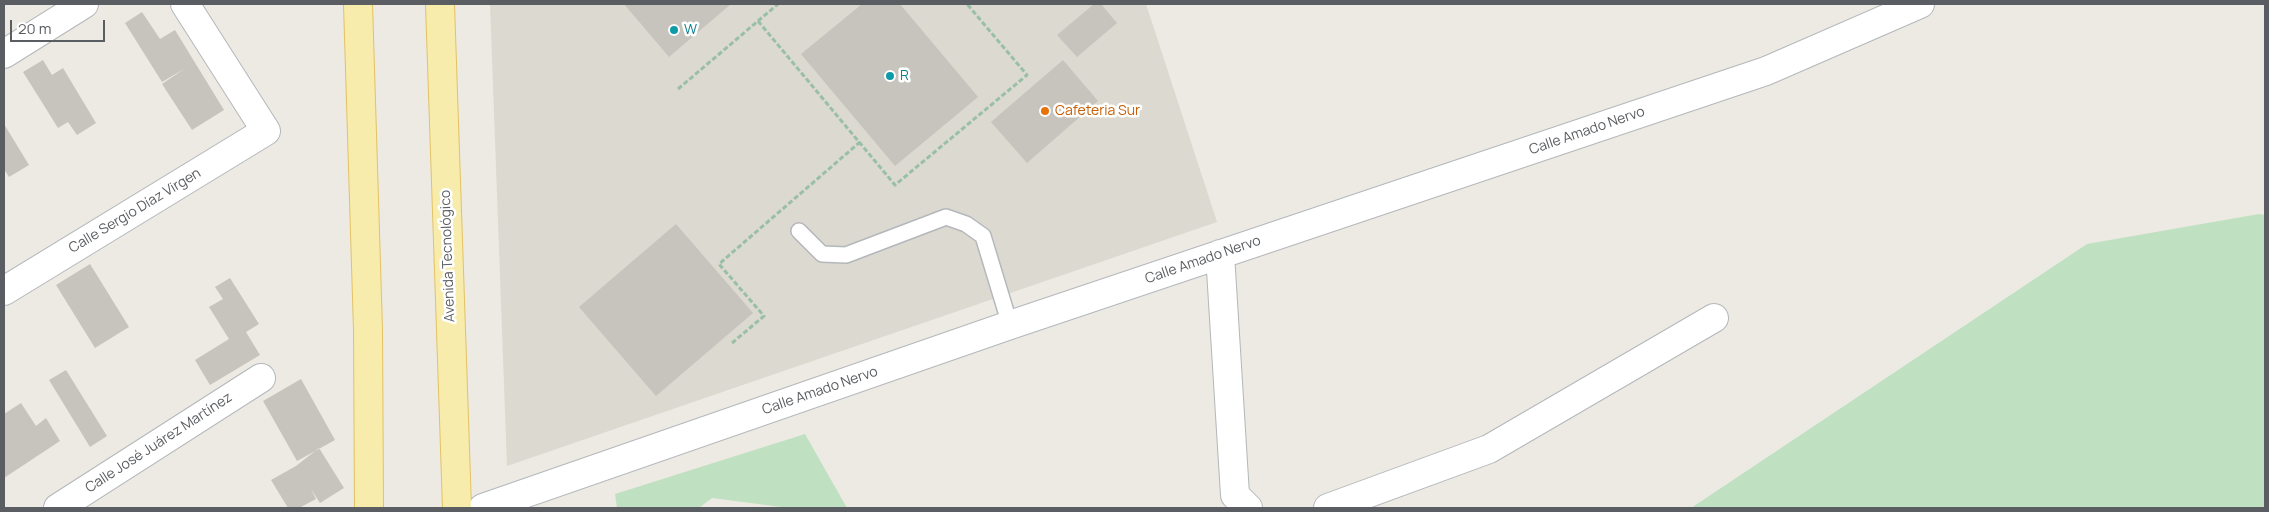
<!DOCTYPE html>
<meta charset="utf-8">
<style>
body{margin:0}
#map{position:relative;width:2269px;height:512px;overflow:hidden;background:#eceae2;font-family:Manrope,sans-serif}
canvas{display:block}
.frame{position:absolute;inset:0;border:5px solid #5a5d61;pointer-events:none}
.scale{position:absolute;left:10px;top:20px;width:95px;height:22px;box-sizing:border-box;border:2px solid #5a5d61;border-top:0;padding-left:6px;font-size:15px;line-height:18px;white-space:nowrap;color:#5a5d61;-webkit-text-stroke:4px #fff;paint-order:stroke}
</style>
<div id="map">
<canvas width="2269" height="512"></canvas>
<div class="frame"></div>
<div class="scale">20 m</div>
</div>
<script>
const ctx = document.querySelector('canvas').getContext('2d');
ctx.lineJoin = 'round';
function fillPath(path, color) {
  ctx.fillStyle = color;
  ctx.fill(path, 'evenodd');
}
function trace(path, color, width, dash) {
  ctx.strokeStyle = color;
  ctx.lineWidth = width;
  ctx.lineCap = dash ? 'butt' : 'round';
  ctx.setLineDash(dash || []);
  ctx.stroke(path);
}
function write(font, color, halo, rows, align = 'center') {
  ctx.font = font + ' Manrope,sans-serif';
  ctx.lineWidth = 5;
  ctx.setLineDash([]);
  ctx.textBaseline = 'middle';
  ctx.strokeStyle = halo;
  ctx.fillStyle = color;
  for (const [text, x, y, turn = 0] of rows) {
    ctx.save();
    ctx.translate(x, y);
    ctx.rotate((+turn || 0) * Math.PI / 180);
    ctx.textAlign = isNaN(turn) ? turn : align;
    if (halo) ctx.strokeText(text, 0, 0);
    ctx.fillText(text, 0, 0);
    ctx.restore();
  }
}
const education = new Path2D(`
 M490 4H1146L1217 222 507 466Z`);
const green = new Path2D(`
 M2259 214 2265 215V508H1691L2087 244Z
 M805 434 847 508H789L712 498 699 508H617L615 494Z`);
const building = new Path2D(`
 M624 4H731L669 57Z
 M862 4H900L978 97 895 166 801 54Z
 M1094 4H1101L1117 23 1077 57 1057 35Z
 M142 12 160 39 175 30 224 110 192 130 162 84 184 69 162 82 125 23Z
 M43 60 52 75 63 68 96 123 77 135 68 122 58 128 23 72Z
 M1063 60 1098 101 1027 163 991 122Z
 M4 124 29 165 9 177 4 169Z
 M676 224 753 313 656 396 579 307Z
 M90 264 129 327 95 348 56 285Z
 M230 278 259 324 246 332 260 355 210 385 195 360 229 339 209 307 223 299 215 287Z
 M66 370 107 436 90 447 49 380Z
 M301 379 335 440 297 461 263 401Z
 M21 403 36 426 46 418 60 441 4 478V414Z
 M319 448 344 488 320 503 311 489 316 499 299 508H288L271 480 296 466Z`);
const path = new Path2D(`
 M758 21 895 185 1027 75 967 4
 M678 89 778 4
 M732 343 764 316 719 264 860 142`);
const lane = new Path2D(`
 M799 231 822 254 846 255 946 217 966 224 983 236 1010 325`);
const street = new Path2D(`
 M4 54 84 4
 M1220 254 1235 495 1248 508
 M4 291 266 131 185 4
 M58 508 261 378
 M483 508 1010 325 1766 71 1920 4
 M1328 508 1489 449 1714 318`);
const primary = new Path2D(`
 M358 4 368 330 369 508
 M440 4 457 508`);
const markers = [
 [674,30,5,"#0f9aa8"],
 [890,76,5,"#0f9aa8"],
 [1045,111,5,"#e8710a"]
];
const cultureNames = [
 ["W",684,30],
 ["R",900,76]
];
const foodNames = [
 ["Cafeteria Sur",1055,111]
];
const streetNames = [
 ["Calle Amado Nervo",1587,131,-19],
 ["Calle Sergio Díaz Virgen",135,211,-31],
 ["Avenida Tecnológico",448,256,-92],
 ["Calle Amado Nervo",1203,260,-19],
 ["Calle Amado Nervo",820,391,-19],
 ["Calle José Juárez Martínez",159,443,-33]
];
fillPath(education, '#dbd9d0');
fillPath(green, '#c0e1c1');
fillPath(building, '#c7c4be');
trace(lane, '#b4b7bb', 18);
trace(street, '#b4b7bb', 30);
trace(primary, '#e3c264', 30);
trace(path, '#99bfa5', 3, [5, 2.5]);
trace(lane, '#fff', 15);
trace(street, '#fff', 28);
trace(primary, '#f7ecac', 28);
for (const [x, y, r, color] of markers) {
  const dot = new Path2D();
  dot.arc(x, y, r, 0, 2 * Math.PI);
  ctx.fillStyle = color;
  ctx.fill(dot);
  trace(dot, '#fff', 2);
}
write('14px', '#0d838f', '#fff', cultureNames, 'left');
write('14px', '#c56008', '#fff', foodNames, 'left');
write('14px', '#5a5d61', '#fff', streetNames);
</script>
